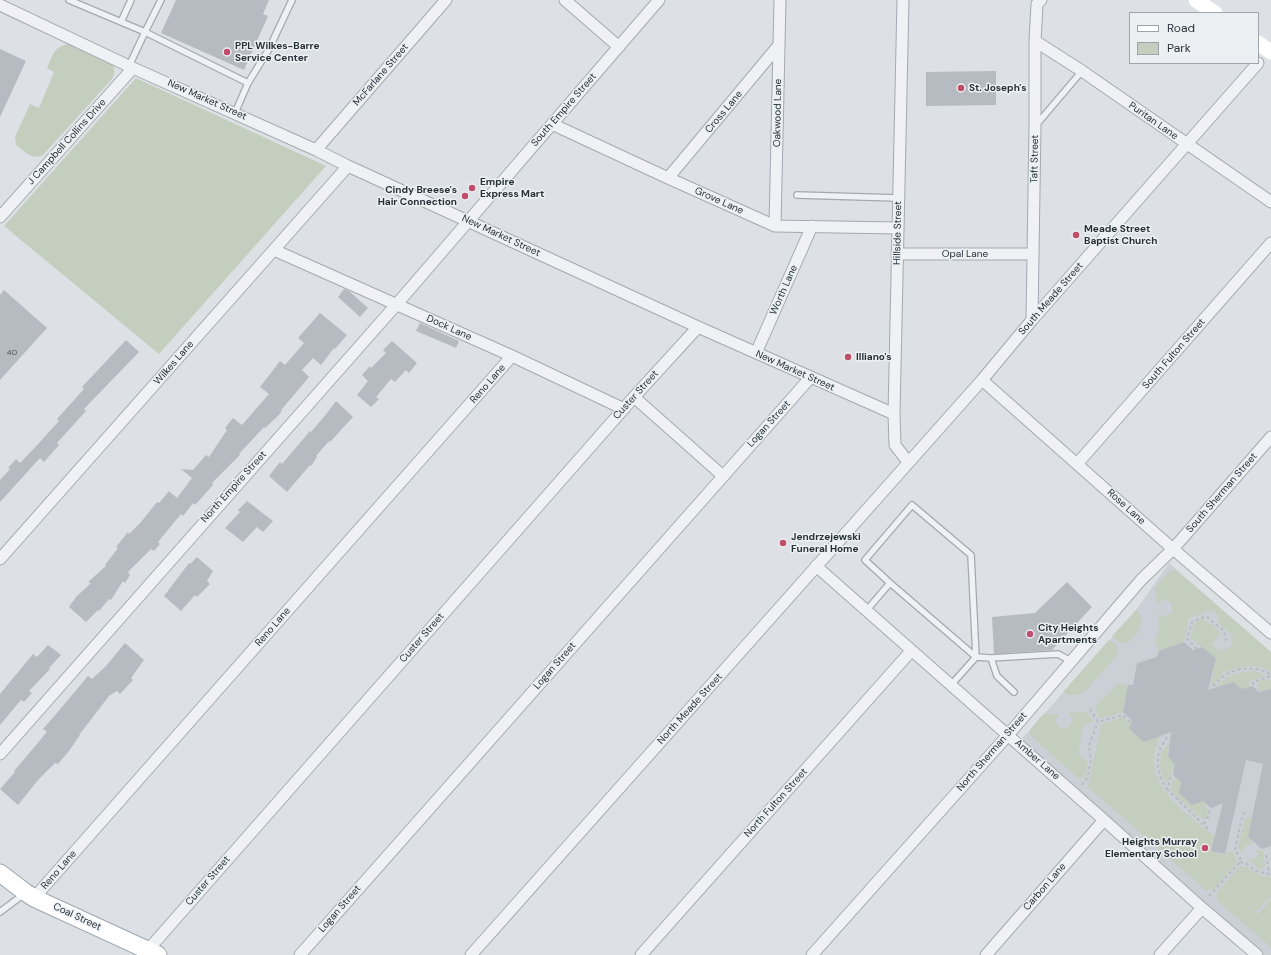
<!DOCTYPE html>
<style>
body{margin:0}
#map{position:relative;width:1271px;height:955px;overflow:hidden;background:#dde1e5;font-family:"DM Sans",sans-serif}
canvas{display:block}
.legend{position:absolute;left:1129px;top:12px;width:130px;height:52px;box-sizing:border-box;background:#ecf0f3;border:1px solid #9ea4a9;margin:0;padding:5px 7px;list-style:none;font-size:12px;color:#28313a}
.legend li{display:flex;align-items:center;gap:8px;height:20px}
.legend b{width:20px;border:1px solid #9ea4a9}
</style>
<div id="map">
<canvas width="1271" height="955"></canvas>
<ul class="legend">
<li><b style="height:5px;background:#fff"></b>Road</li>
<li><b style="height:11px;background:#c4cebf"></b>Park</li>
</ul>
</div>
<script>
const ctx = document.querySelector('canvas').getContext('2d');
ctx.lineJoin = 'round';
function fillPath(path, color) {
  ctx.fillStyle = color;
  ctx.fill(path, 'evenodd');
}
function trace(path, color, width, dash) {
  ctx.strokeStyle = color;
  ctx.lineWidth = width;
  ctx.lineCap = dash ? 'butt' : 'round';
  ctx.setLineDash(dash || []);
  ctx.stroke(path);
}
function write(font, color, halo, rows, align = 'center') {
  ctx.font = font + ' "DM Sans",sans-serif';
  ctx.lineWidth = 3;
  ctx.setLineDash([]);
  ctx.textBaseline = 'middle';
  ctx.strokeStyle = halo;
  ctx.fillStyle = color;
  for (const [text, x, y, turn = 0] of rows) {
    ctx.save();
    ctx.translate(x, y);
    ctx.rotate((+turn || 0) * Math.PI / 180);
    ctx.textAlign = isNaN(turn) ? turn : align;
    if (halo) ctx.strokeText(text, 0, 0);
    ctx.fillText(text, 0, 0);
    ctx.restore();
  }
}
const built = new Path2D(`
 M1169 563 1271 652V955H1260L1018 742 1030 730 1137 609Z`);
const green = new Path2D(`
 M69 44 75 45 113 64C115 70 115 74 112 79L43 155C34 161 23 151 16 145L15 137 30 104 39 108 54 72 47 68C53 55 53 47 69 44Z
 M136 78 326 166 159 354 4 226Z
 M1176 570 1271 652V672C1256 662 1238 668 1222 673V676L1211 686 1216 658 1190 638 1195 623 1204 618V620L1209 624 1211 623 1221 633 1212 644 1220 651 1231 647 1233 636 1217 622 1218 615 1212 610 1189 618 1184 642 1159 651 1155 640C1160 631 1159 623 1158 613L1165 617 1172 612 1171 603 1164 599 1157 604 1155 588 1169 572Z
 M1137 609C1147 622 1137 640 1122 644L1112 636Z
 M1109 640 1118 647 1117 653 1119 654 1084 692C1078 695 1068 697 1063 692Z
 M1255 671 1264 674 1263 677 1250 681 1249 687 1242 689 1233 682 1216 687C1226 674 1239 672 1255 671Z
 M1261 680H1271V690L1270 689 1259 692 1257 686 1258 682Z
 M1118 683 1128 685 1123 712 1099 719 1095 707Z
 M1085 712 1094 721 1084 724 1078 753 1088 761 1085 777 1079 779 1031 736 1030 730 1043 714H1059L1055 721 1060 728H1068L1073 720 1068 713Z
 M1123 717 1130 724 1129 730 1144 741 1159 736C1158 744 1155 748 1154 754 1149 790 1191 817 1215 837L1211 851 1225 855 1226 852H1233C1236 856 1237 860 1235 865L1214 889 1208 890H1205L1088 787 1101 724Z
 M1169 744 1168 757 1175 764 1174 769 1172 770 1169 781 1166 782H1165C1159 770 1156 752 1169 744Z
 M1176 777 1181 782 1192 804 1203 801C1208 807 1209 812 1205 819L1203 820 1170 791 1173 779Z
 M1246 817H1252L1248 837 1254 845 1252 844 1244 847 1242 855 1238 847 1244 821Z
 M1258 850 1263 851 1265 866 1261 870 1258 869 1249 860 1257 858Z
 M1240 866 1247 867 1261 876 1271 877V897L1255 912 1267 922 1258 914 1271 899V948L1217 900V892Z`);
const building = new Path2D(`
 M176 0H269L263 14 268 16 244 70 161 33Z
 M0 49 26 61 0 117Z
 M996 71V105L926 106V72Z
 M344 289 349 291 368 308 360 317 338 297Z
 M4 290 47 328 0 380V295Z
 M320 313 347 335 335 349 334 348 321 365 313 358 302 370 309 377 282 409 280 414 265 428 264 427 239 454 240 455 212 483 213 485 195 505 193 503 183 516 181 514 158 542 160 544 154 551 151 549 128 572 130 575 125 583 123 581 111 600 109 599 99 611 98 610 86 622 69 607 76 597 91 583 88 582 106 566 105 565 118 548 116 547 128 532 129 534 141 522 157 502 159 503 169 491 177 498 192 478 181 469 193 470 206 455 209 457 227 430 225 428 233 418 242 425 269 394 260 387 280 361 285 365 304 343 298 338Z
 M420 323 459 341 456 348 416 331Z
 M126 340 139 352 84 409 86 411 57 443 59 445 44 462 40 458 0 502V480L10 469 8 468 16 459 20 463 39 443 59 421 57 419 84 389 82 387Z
 M392 341 417 363 409 373 406 370 395 382 391 379 376 397 379 399 371 407 357 395 368 381 362 375 370 366 371 368 386 353 383 350Z
 M336 401 353 417 330 442 329 441 316 456 317 457 311 466 310 465 287 492 269 476 280 462 282 464 310 431 311 432 327 413Z
 M247 501 273 521 263 532 257 527 243 542 225 528 240 512 238 510Z
 M197 557 213 571 207 581 210 584 197 597 195 595 181 611 164 596 189 563 190 564Z
 M1067 582 1092 607 1052 650 994 654 992 617 1035 613Z
 M1184 642 1193 650 1202 647 1216 658 1208 690 1233 682 1242 689 1252 686 1259 692 1271 689V846L1262 849 1248 837 1263 764 1246 760 1225 854 1211 851 1223 803 1211 808 1203 801 1192 805 1179 793 1181 782 1173 775 1175 764 1168 757 1171 732 1144 742 1129 729 1132 720 1123 712 1128 685H1133L1137 663 1157 657 1159 651Z
 M125 643 144 660 131 678 133 680 120 694 117 691 109 696 79 735H80L69 751 58 764 55 763 38 780 18 805 0 789 15 772 14 771 47 732 43 729 56 714 88 676 92 679 106 666Z
 M48 645 61 655 49 668 50 669 29 691 32 693 24 702 21 700 0 725V694L33 654 37 657Z`);
const path = new Path2D(`
 M1197 649 1187 639 1192 622 1206 616 1224 631 1226 641
 M1253 685V682L1271 676
 M1213 686C1217 682 1221 678 1225 675 1238 667 1259 666 1271 675
 M1090 709 1098 722 1123 715 1130 722
 M1167 737C1165 741 1162 745 1160 749 1155 762 1159 778 1167 789L1171 777
 M1082 785 1087 778 1091 761 1089 745 1098 722
 M1167 789 1209 830
 M1204 824 1208 817 1210 807
 M1240 862 1247 864 1256 871 1269 874 1266 853
 M1209 896 1240 862V857L1235 850 1242 817 1246 811`);
const service = new Path2D(`
 M69 0 145 32 161 0
 M121 22 131 0
 M129 66 145 32 248 83 235 113
 M248 83 269 49 292 0
 M1037 124 1082 71
 M797 195 898 198
 M890 583 976 657 991 658 1058 654 1071 661
 M866 611 890 583 865 560 912 505 971 555 976 657 951 685
 M991 658 997 676 1014 692
 M0 912 24 894`);
const minor = new Path2D(`
 M565 0 619 47
 M903 0 894 414 895 445 908 462
 M0 5 133 68 316 150 348 166 698 327 894 414
 M1035 41 1082 71 1271 202
 M552 124 668 178 775 226 898 228
 M316 150 446 0
 M668 178 779 45
 M0 217 133 68
 M775 226 780 0
 M274 250 512 356 624 409
 M897 254H1032
 M1032 320 1035 125V41L1037 4 1041 0
 M756 353 812 226
 M982 380 1173 549 1271 633
 M634 397 723 476
 M1077 464 1271 243
 M0 559 348 166
 M816 566 1104 820 1202 908 1257 955
 M0 754 396 305 659 0
 M34 898 512 356
 M148 950 634 397 698 327
 M300 955 810 378
 M471 955 982 380 1032 320 1258 63
 M641 955 911 651
 M812 955 1008 735 1141 580 1173 549 1271 437
 M986 955 1104 820
 M1160 955 1202 908`);
const secondary = new Path2D(`
 M1196 0 1215 13
 M1258 43 1271 52`);
const primary = new Path2D(`
 M0 873 25 892 34 898 158 955`);
const markers = [
 [227,52,4,"#c04d6a"],
 [961,88,4,"#c04d6a"],
 [472,188,4,"#c04d6a"],
 [465,196,4,"#c04d6a"],
 [1076,235,4,"#c04d6a"],
 [848,357,4,"#c04d6a"],
 [783,543,4,"#c04d6a"],
 [1030,634,4,"#c04d6a"],
 [1205,848,4,"#c04d6a"]
];
const numberNames = [
 ["40",12,353]
];
const poiNames = [
 ["PPL Wilkes-Barre",235,46],
 ["Service Center",235,58],
 ["St. Joseph's",969,88],
 ["Empire",480,182],
 ["Express Mart",480,194],
 ["Cindy Breese's",457,190,"right"],
 ["Hair Connection",457,202,"right"],
 ["Meade Street",1084,229],
 ["Baptist Church",1084,241],
 ["Illiano's",856,357],
 ["Jendrzejewski",791,537],
 ["Funeral Home",791,549],
 ["City Heights",1038,628],
 ["Apartments",1038,640],
 ["Heights Murray",1197,842,"right"],
 ["Elementary School",1197,854,"right"]
];
const streetNames = [
 ["McFarlane Street",381,75,-49],
 ["New Market Street",207,100,24],
 ["South Empire Street",564,110,-49],
 ["Cross Lane",724,112,-50],
 ["Oakwood Lane",778,113,-89],
 ["Puritan Lane",1153,121,35],
 ["J Campbell Collins Drive",67,142,-48],
 ["Taft Street",1035,159,-89],
 ["Grove Lane",719,201,24],
 ["Hillside Street",898,233,-89],
 ["New Market Street",501,236,25],
 ["Opal Lane",965,254],
 ["Worth Lane",784,290,-66],
 ["South Meade Street",1051,299,-49],
 ["Dock Lane",449,328,24],
 ["South Fulton Street",1174,354,-49],
 ["Wilkes Lane",174,363,-49],
 ["New Market Street",795,371,24],
 ["Reno Lane",488,384,-49],
 ["Custer Street",636,395,-48],
 ["Logan Street",769,424,-48],
 ["North Empire Street",234,487,-48],
 ["South Sherman Street",1222,493,-49],
 ["Rose Lane",1126,507,42],
 ["Reno Lane",273,627,-49],
 ["Custer Street",422,638,-49],
 ["Logan Street",555,666,-49],
 ["North Meade Street",690,709,-48],
 ["North Sherman Street",992,752,-49],
 ["Amber Lane",1037,760,41],
 ["North Fulton Street",776,803,-48],
 ["Reno Lane",59,870,-49],
 ["Custer Street",208,881,-49],
 ["Carbon Lane",1045,887,-49],
 ["Logan Street",340,909,-49],
 ["Coal Street",77,917,25]
];
fillPath(built, '#cbd0d6');
fillPath(green, '#c4cebf');
fillPath(building, '#b5bbc1');
trace(service, '#a3a9ae', 8);
trace(minor, '#a3a9ae', 13);
trace(primary, '#9da7b0', 19);
trace(path, '#b7bbc0', 2, [3, 3]);
trace(service, '#eff1f4', 5.5);
trace(minor, '#eff1f4', 11);
trace(secondary, '#fff', 15);
trace(primary, '#fff', 17);
for (const [x, y, r, color] of markers) {
  const dot = new Path2D();
  dot.arc(x, y, r, 0, 2 * Math.PI);
  ctx.fillStyle = color;
  ctx.fill(dot);
  trace(dot, '#ecf0f3', 1.5);
}
write('8px', '#4b545c', null, numberNames);
write('bold 10px', '#28313a', '#ecf0f3', poiNames, 'left');
write('10px', '#28313a', '#ecf0f3', streetNames);
</script>
